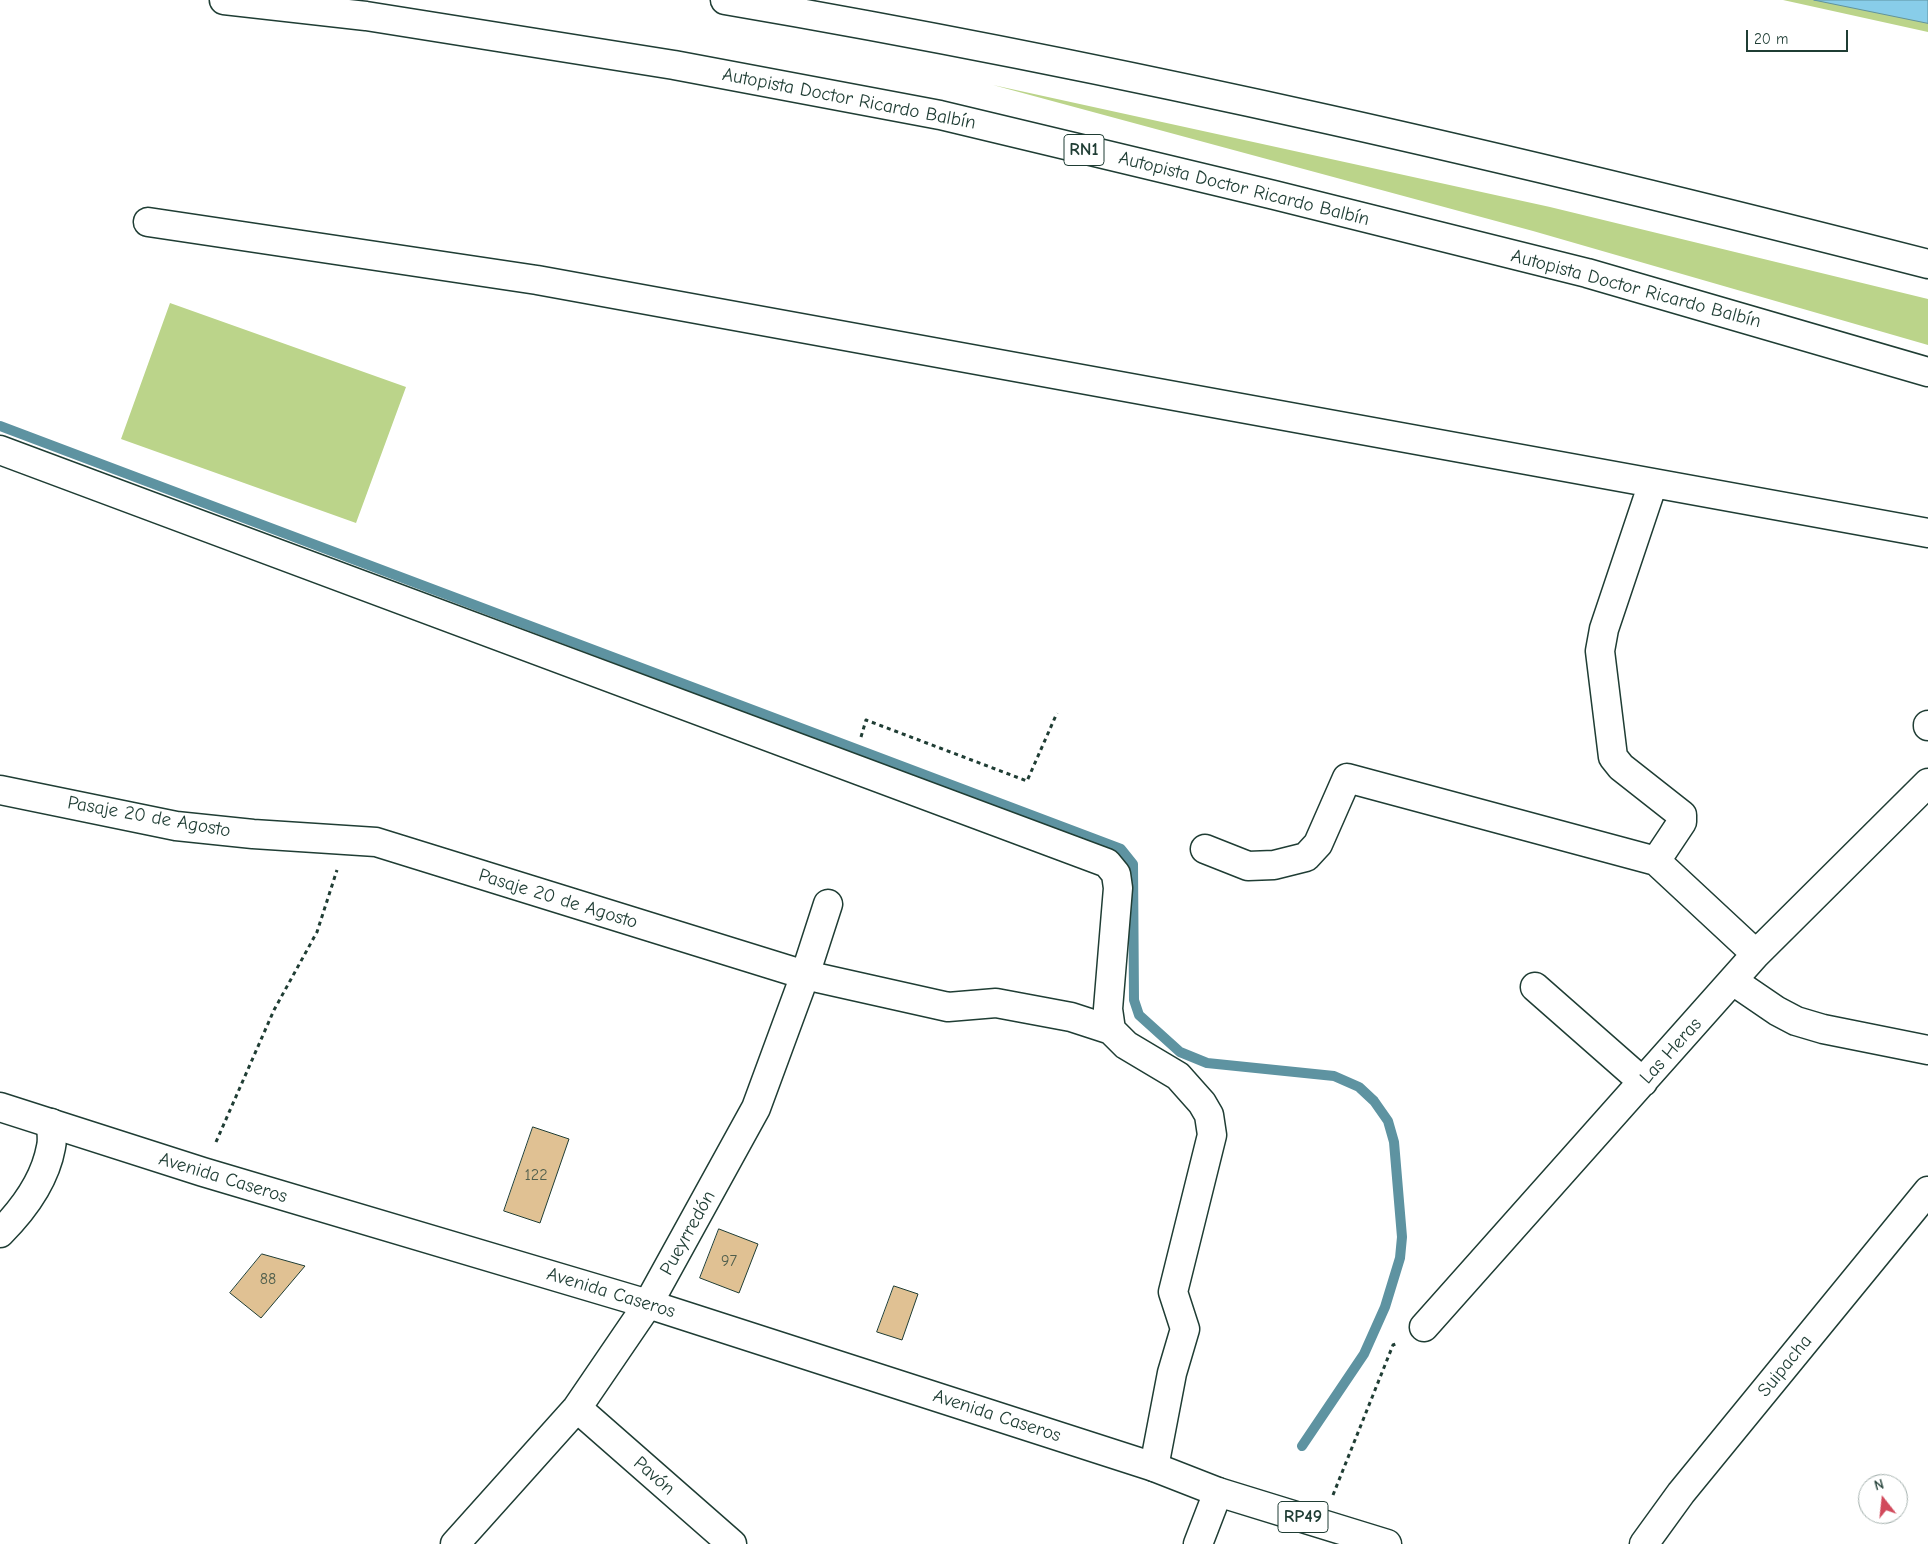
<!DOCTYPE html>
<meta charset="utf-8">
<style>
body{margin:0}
#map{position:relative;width:1928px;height:1544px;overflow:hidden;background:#fff;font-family:"Comic Neue",sans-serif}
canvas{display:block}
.north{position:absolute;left:1858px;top:1474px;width:50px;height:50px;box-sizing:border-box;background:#fff;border:1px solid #a5b1ae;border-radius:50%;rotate:344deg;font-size:14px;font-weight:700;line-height:20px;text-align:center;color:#1f3d34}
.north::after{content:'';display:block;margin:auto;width:18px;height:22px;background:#d1495b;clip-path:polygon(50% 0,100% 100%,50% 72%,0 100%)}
.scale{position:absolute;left:1746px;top:30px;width:102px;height:22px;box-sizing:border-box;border:2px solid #1f3d34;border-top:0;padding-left:6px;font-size:15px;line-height:18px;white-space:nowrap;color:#1f3d34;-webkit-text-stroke:4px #fff;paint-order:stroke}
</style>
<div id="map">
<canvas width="1928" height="1544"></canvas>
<div class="north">N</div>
<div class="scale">20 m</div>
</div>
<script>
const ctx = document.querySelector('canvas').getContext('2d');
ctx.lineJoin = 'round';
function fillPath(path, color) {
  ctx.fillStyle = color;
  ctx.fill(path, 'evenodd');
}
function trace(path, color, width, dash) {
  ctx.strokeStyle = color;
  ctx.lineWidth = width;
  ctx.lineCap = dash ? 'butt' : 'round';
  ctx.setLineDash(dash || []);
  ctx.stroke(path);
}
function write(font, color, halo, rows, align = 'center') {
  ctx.font = font + ' "Comic Neue",sans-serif';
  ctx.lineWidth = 4;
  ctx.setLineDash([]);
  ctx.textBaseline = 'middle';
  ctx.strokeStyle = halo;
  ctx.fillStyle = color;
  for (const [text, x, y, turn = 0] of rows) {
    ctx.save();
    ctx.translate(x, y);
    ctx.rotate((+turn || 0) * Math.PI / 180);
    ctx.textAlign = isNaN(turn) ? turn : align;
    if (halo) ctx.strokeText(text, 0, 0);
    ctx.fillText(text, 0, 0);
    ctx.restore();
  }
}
const green = new Path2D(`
 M1783 0H1928V32Z
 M993 85 1550 207 1928 299V345L1533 231Z
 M170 303 406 387 356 523 121 439Z`);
const water = new Path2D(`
 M1814 0H1928V23Z`);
const stream = new Path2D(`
 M0 426 1121 849 1133 864 1134 1000 1139 1015 1180 1052 1207 1063 1334 1076 1359 1087 1374 1101 1388 1121 1394 1142 1402 1237 1400 1258 1385 1307 1364 1354 1302 1446`);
const building = new Path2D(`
 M533 1127 569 1139 540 1223 504 1211Z
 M719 1229 758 1244 739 1293 700 1278Z
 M262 1254 305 1266 261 1318 230 1293Z
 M894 1286 918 1294 902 1340 877 1332Z`);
const path = new Path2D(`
 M861 737 866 720 1027 781 1057 713
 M216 1142 274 1010 317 932 337 870
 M1333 1495 1393 1345 1398 1343`);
const minor = new Path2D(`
 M148 222 537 280 1928 533
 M0 450 1107 863 1116 874 1118 888 1108 1009 1111 1030 1126 1045 1178 1076 1202 1103 1209 1115 1212 1135 1173 1292 1185 1329 1172 1373 1154 1467
 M1653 483 1604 629 1600 651 1613 757 1621 767 1682 815V822L1656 861 1756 954
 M1928 725V726
 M0 790 176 826 253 834 376 842 805 975 948 1007 996 1003 1071 1017 1111 1030
 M1205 849 1248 866 1274 865 1306 857 1318 844 1347 778 1656 861
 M1733 981 1777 1011 1796 1021 1823 1029 1928 1050
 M1535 987 1643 1082
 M0 1233C23 1210 45 1180 51 1147 53 1139 51 1131 51 1123
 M1424 1327 1756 954 1928 783
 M577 1408 732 1544
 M455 1544 577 1408 648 1304 756 1108 805 975 828 904
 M1198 1544 1218 1492
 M1644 1544 1681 1493 1928 1191`);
const major = new Path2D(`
 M0 1107 203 1172 648 1304 1154 1467 1218 1492 1387 1544`);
const highway = new Path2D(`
 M224 0 366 16 674 65 940 115 1274 195 1587 273 1928 372
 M725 0C1130 69 1530 162 1928 264`);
const numberNames = [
 ["122",536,1175],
 ["97",729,1261],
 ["88",268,1279]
];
const shields = [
 [1084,150,40],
 [1303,1517,50]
];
const shieldNames = [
 ["RN1",1084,150],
 ["RP49",1303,1517]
];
const streetNames = [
 ["Autopista Doctor Ricardo Balbín",849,99,11],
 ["Autopista Doctor Ricardo Balbín",1244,189,14],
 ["Autopista Doctor Ricardo Balbín",1636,289,15],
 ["Pasaje 20 de Agosto",149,817,10],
 ["Pasaje 20 de Agosto",558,899,17],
 ["Las Heras",1671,1051,-48],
 ["Avenida Caseros",223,1178,17],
 ["Pueyrredón",688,1233,-61],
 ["Avenida Caseros",611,1293,17],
 ["Suipacha",1785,1366,-51],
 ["Avenida Caseros",997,1416,18],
 ["Pavón",654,1476,41]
];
fillPath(green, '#bbd48a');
fillPath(water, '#88cde9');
trace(water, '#5e93a1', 1);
trace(stream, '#5e93a1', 10);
fillPath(building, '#e0c193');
trace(building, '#1f3d34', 1);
trace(minor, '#1f3d34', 31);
trace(major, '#1f3d34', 31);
trace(highway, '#1f3d34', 31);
trace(path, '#1f3d34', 3, [4, 4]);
trace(minor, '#fff', 28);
trace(major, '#fff', 28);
trace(highway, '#fff', 28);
write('16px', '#4f5e4c', null, numberNames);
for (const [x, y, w] of shields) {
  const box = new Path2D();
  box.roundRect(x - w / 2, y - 15.5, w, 31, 4);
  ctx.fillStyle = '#fff';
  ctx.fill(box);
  trace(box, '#1f3d34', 1);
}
write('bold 18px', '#1f3d34', null, shieldNames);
write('19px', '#1f3d34', '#fff', streetNames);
</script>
